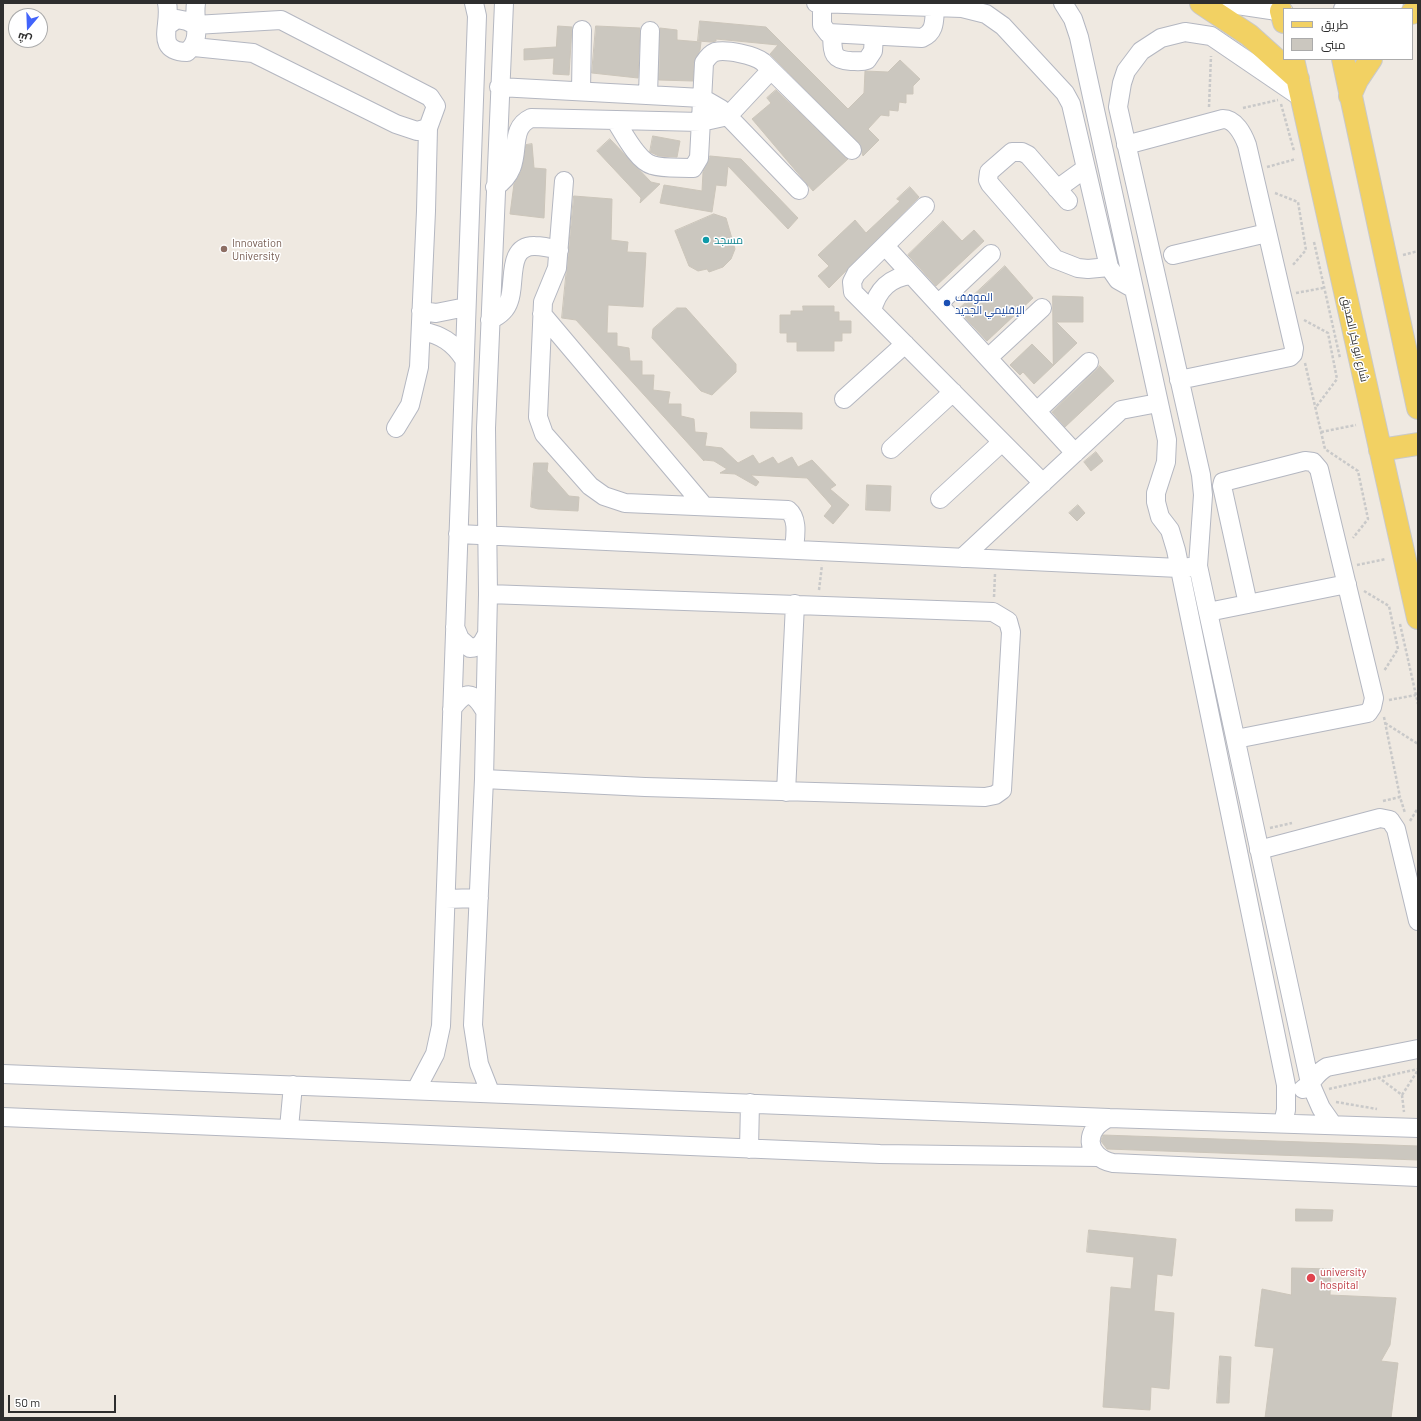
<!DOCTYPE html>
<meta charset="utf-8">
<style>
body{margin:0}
#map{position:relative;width:1421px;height:1421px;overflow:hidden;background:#efe9e1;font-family:Barlow,Cairo,sans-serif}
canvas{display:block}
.frame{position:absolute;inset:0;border:4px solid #2e2e2e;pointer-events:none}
.legend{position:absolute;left:1283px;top:8px;width:130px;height:52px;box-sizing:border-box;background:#fff;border:1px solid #ababab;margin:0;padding:5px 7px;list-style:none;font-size:12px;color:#2e2e2e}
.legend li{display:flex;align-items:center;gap:8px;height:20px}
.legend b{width:20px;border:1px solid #ababab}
.north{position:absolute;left:8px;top:8px;width:40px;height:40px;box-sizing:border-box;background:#fff;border:1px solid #ababab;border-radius:50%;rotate:199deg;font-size:11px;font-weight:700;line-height:16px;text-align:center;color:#2e2e2e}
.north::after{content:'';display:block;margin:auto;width:14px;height:18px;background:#4264fb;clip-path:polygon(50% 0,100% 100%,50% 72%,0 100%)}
.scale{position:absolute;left:8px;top:1395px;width:108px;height:18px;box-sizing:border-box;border:2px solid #2e2e2e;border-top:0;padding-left:5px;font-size:12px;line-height:14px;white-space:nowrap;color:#2e2e2e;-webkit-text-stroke:3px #fff;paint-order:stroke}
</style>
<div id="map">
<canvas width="1421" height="1421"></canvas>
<div class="frame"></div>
<ul class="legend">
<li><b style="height:5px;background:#f2d163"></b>طريق</li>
<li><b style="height:11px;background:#cbc7bf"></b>مبنى</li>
</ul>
<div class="north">ش</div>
<div class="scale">50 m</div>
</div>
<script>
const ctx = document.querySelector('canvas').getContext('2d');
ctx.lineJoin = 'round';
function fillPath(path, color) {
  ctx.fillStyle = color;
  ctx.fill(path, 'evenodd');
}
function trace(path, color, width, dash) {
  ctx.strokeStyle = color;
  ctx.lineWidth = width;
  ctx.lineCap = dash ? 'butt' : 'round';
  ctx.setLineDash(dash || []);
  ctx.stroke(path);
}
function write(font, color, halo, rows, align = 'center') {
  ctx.font = font + ' Barlow,Cairo,sans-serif';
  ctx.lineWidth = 3;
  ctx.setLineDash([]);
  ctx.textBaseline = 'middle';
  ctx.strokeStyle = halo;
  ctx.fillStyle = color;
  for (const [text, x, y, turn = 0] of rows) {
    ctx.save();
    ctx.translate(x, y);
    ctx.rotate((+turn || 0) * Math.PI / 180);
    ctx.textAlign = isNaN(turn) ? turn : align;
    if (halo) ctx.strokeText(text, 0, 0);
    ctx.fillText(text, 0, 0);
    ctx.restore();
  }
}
const building = new Path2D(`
 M700 21 766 27 848 109 864 93 865 71 888 72 900 60 920 79 913 86V94H906V103L899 102 898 111 889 110V116L881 115 868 129 879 140 863 156 859 143 770 54 778 45 716 39V41L711 42 698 41Z
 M558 26 572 27 569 75 553 74 554 58 524 60V49L556 47Z
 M596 26 640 28 638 78 592 73Z
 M660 28 677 30V40L701 42 700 50 694 62 693 81 659 80Z
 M776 90 848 159 813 191 752 119 771 103 767 98Z
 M653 136 680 141 677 157 659 156 650 152Z
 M610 139 651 182 660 184 640 203 641 198 597 151Z
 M532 144 534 168 546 169 544 218 510 214 514 184 521 172 526 145Z
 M710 156 741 159 798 218 788 229 728 166 726 186 716 185 712 212 660 203 664 185 702 191 703 172Z
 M910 187 919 197 829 288 818 276 829 266 818 255 855 220 866 233 900 201 897 199Z
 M574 196 612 199 611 240 628 242 627 252 646 253 643 307 608 305 607 333H617V346L629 348 630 361H642V375H654L653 390 670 392 668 404H681V416L694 419 695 432 707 433 705 446 722 448 738 463 753 455 759 464 773 457 778 464 792 457 798 467 812 460 836 485 830 489 849 505 833 524 824 516 832 506 807 478 751 475 759 482 756 486 735 474 720 473 727 469 714 461 704 460V461L576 320 562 318Z
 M714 214 726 218 735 249 731 259 723 267 709 272 707 269 698 271 689 266 675 231Z
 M943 221 962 241 974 230 984 241 936 286 908 255Z
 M1005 266 1033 298 987 341 958 310Z
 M1053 296 1083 297V322H1056L1077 343 1034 384 1023 372 1020 375 1010 365 1032 344 1053 365Z
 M803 306H834V312H839V321H851V333H842V341H834V351H797V342H787V333H780V315H791V311H803Z
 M677 308H686L736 364V372L712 395 701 391 652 338 653 329Z
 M1100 366 1114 381 1065 427 1052 412Z
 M751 412 802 413V429L751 428Z
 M1096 452 1103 461 1091 471 1084 462Z
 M534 463H548L547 471 569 496 579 497 578 511 538 509 531 507Z
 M867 485 891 486 890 511 866 510Z
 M1078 505 1085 513 1077 521 1069 513Z
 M1103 1135 1418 1146V1160L1107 1149 1101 1141Z
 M1296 1209 1333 1210 1332 1221H1296Z
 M1089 1230 1176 1239 1172 1276 1157 1274 1154 1311 1174 1313 1169 1389 1151 1387 1150 1410 1103 1407 1111 1287 1131 1289 1134 1257 1087 1252Z
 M1292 1268 1331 1269 1330 1295 1396 1298 1390 1345 1381 1361 1398 1363 1391 1418H1265L1274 1348 1255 1346 1262 1289 1291 1295Z
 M1220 1356 1231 1357 1229 1403H1217Z`);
const path = new Path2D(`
 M1281 104 1294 151
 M1209 107 1211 56
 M1243 108 1278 100
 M1267 167 1296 159
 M1275 193 1298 202 1306 250 1292 266
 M1314 242 1340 358
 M1403 255 1418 251
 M1296 293 1323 288
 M1304 320 1328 333 1337 379 1316 407
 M1305 363 1325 449 1358 471 1368 519 1353 538
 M1321 432 1356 425
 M1357 565 1386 559
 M819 590 822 565
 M1364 591 1389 606 1398 649 1384 671
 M994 597 995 574
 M1400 624 1418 704
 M1389 700 1416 695
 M1384 717 1400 797
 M1385 723 1418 744
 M1383 801 1400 797 1405 813
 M1410 821 1418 808
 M1270 828 1292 823
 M1378 1077 1402 1095 1404 1112
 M1329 1089 1418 1069
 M1402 1095 1418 1070
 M1336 1102 1377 1109`);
const minor = new Path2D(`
 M167 3C172 25 153 51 187 52 203 39 193 22 196 3
 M816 3 962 8 986 14 1003 26 1065 93 1071 104 1109 267 1118 280 1134 289
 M822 3V25L828 33 922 38C936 32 934 20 935 7
 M1063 3 1073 19 1079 37 1167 440 1166 462 1156 493V502L1160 517 1170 530 1176 550 1286 1085V1110L1283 1123
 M1224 3 1284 12
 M1343 9 1394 3
 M167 26 177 19 187 21 195 25 281 20 430 97 436 106 428 128 417 131 396 124 253 53 194 47
 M832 35C833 51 831 60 851 61 856 61 862 62 867 60L873 51 874 36
 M499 87 702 98 721 109 799 190
 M581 91 582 30
 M648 95 650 31
 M1302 98 1211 36 1185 32 1161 38 1141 51 1126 71 1122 83 1118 107 1201 475 1203 495 1198 566 1310 1083 1321 1108 1333 1125
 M615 120C623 132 637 161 652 165 664 169 680 167 693 168L699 158 704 63C707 58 710 54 715 52 726 49 754 55 763 62L852 150
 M1126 145 1223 119C1235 119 1243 134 1247 145L1294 348 1293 354 1290 357 1179 380
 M564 181 557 268 543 302 538 417 544 434 590 486 604 496 625 503 788 510C799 519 795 537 794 550
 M495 187C529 165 503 131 531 118L701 122 728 116 771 70
 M1057 189 1086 168
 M1068 201 1028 155 1022 152H1012L989 172 988 180 990 184 1055 259 1078 268 1088 269 1109 267
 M925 206 856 274 852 282 853 292 1043 483
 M885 246 1075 453
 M1173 255 1267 233
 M938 304 991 254
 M421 311 436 313 466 307
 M872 311C877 290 890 277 911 275
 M542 314 704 506
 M490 320C499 316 506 311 509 301 516 284 506 245 535 246 543 246 551 248 559 250
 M422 331C441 335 453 342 464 359
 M988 358 1042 308
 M844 399 905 344
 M1037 411 1089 362
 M396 428 410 405 419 367 426 211 428 128
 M891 449 953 392
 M940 499 1002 442
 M458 534 1179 568 1190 567
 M962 558 1121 410 1158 403
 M1208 612 1347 584
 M455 627 460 639 470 648C480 648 483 642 487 634
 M452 709C465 690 474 691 485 711
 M1236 739 1368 713 1372 707 1374 698 1319 469 1313 462 1305 461 1223 482 1222 486 1248 604
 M484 779 645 787 985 797 995 795 1002 790 1011 632 1008 621 993 612 488 594
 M786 792 795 604
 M1259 850 1380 818 1390 820 1396 829 1418 921
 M446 899 479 898
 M3 1074 1109 1118
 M1303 1089C1313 1083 1315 1073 1327 1067L1418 1049
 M416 1090 435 1054 441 1026 477 16 474 3
 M490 1092 479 1064 473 1025 484 779 488 594 486 428 504 3
 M3 1117 880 1154 1098 1157
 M289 1128 293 1085
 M1418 1128 1109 1118C1083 1129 1085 1157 1113 1163L1418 1177
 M749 1149 750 1103`);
const major = new Path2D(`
 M1201 3 1249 35 1298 79
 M1281 11 1284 22
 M1412 13 1418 8
 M1293 59 1418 618
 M1343 59 1418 408
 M1350 96 1357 80 1371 59
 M1380 450 1418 444`);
const markers = [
 [706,240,4,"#0f9aa8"],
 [224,249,4,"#8d6e63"],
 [947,303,4,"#1a4fb4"],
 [1311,1278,5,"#e0444e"]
];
const cultureNames = [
 ["مسجد",714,240]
];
const educationNames = [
 ["Innovation",232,243],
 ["University",232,256]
];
const transitNames = [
 ["الموقف",955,297],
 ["الإقليمي الجديد",955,310]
];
const streetNames = [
 ["شارع ابو بكر الصديق",1355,339,77]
];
const healthNames = [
 ["university",1320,1272],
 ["hospital",1320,1285]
];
fillPath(building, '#cbc7bf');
trace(building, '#cbc5ba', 1);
trace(minor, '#b4b7c1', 20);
trace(major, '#c9c9c9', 24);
trace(path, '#c9c9c9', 2.5, [3, 2]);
trace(minor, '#fff', 18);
trace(major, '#f2d163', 22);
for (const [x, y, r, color] of markers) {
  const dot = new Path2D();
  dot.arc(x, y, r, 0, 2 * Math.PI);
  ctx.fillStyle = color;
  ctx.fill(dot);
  trace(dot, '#fff', 1.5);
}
write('11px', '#0d838f', '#fff', cultureNames, 'left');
write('11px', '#785e54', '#fff', educationNames, 'left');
write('11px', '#164399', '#fff', transitNames, 'left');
write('11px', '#2e2e2e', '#fff', streetNames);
write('11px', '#be3a42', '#fff', healthNames, 'left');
</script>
